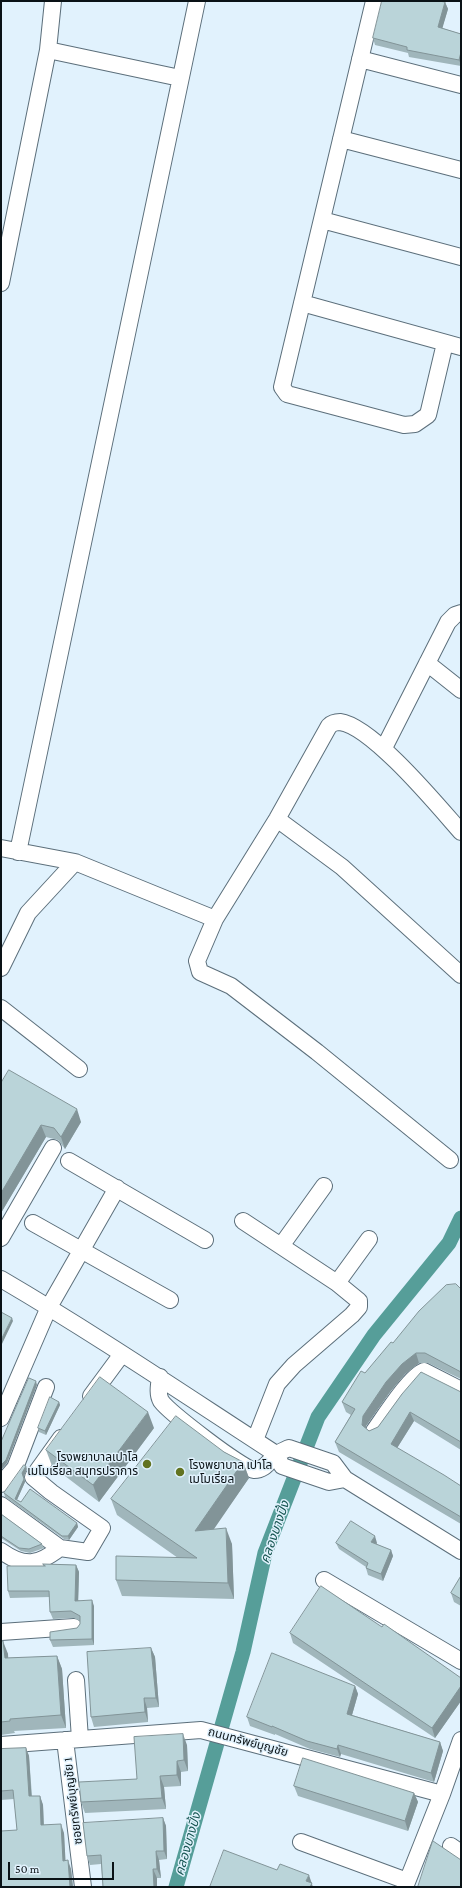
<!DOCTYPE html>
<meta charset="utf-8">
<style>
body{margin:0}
#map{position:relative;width:462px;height:1888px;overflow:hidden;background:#e1f2fd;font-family:"Crimson Pro",serif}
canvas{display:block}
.frame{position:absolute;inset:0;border:2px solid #0a1216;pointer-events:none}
.scale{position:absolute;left:8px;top:1862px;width:106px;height:18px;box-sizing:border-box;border:2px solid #0a1216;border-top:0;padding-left:5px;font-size:12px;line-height:14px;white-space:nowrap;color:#0a1216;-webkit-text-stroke:3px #e1f2fd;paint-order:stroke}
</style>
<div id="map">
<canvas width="462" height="1888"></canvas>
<div class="frame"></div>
<div class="scale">50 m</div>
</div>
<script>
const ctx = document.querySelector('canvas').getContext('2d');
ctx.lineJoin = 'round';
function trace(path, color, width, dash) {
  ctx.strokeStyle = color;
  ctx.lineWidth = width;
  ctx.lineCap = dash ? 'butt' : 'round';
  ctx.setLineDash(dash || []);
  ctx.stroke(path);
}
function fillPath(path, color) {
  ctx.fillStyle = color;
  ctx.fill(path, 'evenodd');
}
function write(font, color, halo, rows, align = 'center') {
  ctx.font = font + ' "Crimson Pro","Noto Sans Thai",serif';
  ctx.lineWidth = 3;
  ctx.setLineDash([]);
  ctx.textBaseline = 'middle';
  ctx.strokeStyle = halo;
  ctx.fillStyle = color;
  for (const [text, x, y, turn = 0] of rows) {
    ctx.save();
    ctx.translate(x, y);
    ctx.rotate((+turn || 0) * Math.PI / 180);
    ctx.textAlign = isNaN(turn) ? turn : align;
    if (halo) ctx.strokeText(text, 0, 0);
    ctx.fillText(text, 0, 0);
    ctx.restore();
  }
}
const canal = new Path2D(`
 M176 1887 243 1652 265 1553 318 1417 374 1335 449 1243 461 1218`);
const minor = new Path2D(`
 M374 1 282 387 287 394 404 425 415 424 428 415 445 343
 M48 50 180 78
 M360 59 461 85
 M341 139 461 170
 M322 220 461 257
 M1 283 48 50 53 1
 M302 303 461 347
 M427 663 461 690
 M384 748 448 622 455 615 461 613
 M277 819 342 867 461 975
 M1 848 75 862 215 919
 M18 852 197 1
 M1 968 28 913 75 862
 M1 1008 79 1069
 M450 1160 317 1052 231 986 200 972 197 961 215 919 277 819 329 726C332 723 335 722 340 722 372 726 438 806 461 832
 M69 1161 205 1240
 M243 1221 337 1283 359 1301V1307L352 1315 294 1365 277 1384 255 1440
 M33 1223 170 1300
 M1 1238 53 1148
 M281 1246 324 1186
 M1 1279C95 1334 185 1395 276 1454L282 1466 329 1482 345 1479
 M337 1283 369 1239
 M160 1377C159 1385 157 1394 161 1401 169 1412 242 1469 254 1470 265 1470 268 1462 276 1455 279 1452 285 1450 289 1448L333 1463 345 1479 461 1551
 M91 1396 122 1354
 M1 1418 49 1307 117 1188
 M374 1431C384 1417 410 1376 424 1371L461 1390
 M1 1484 15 1468 46 1387
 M1 1505 60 1548
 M1 1551C25 1568 38 1565 60 1548L88 1552 102 1528 51 1492 33 1477 61 1438
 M324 1580 461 1661
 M1 1632 74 1627
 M76 1680 80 1739
 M65 1740 83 1887
 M1 1745 201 1730 442 1794
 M301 1842 407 1881
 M451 1846 461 1853
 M405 1887 442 1794 461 1740`);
const wall = new Path2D(`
 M445 2 448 9 442 28 461 34V66L409 57 408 53 375 45 373 38Z
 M1 1083 81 1122 65 1149 58 1140 46 1137 1 1213Z
 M461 1289V1379L428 1363H419L405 1374 390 1392 366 1426V1428L369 1431 378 1427 402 1394 461 1392V1450L414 1421 397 1448 461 1486V1524L339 1452 335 1442 351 1415 346 1412 342 1402 365 1373 393 1343Z
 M59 1402 60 1405 46 1435 39 1432 38 1428Z
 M154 1428 99 1502 52 1466 46 1450Z
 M224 1452 243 1462 249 1478 213 1529 232 1544 234 1599 122 1596 116 1580 178 1558 117 1515 111 1499Z
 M27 1469 24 1476 25 1482 17 1500 21 1502 77 1523 78 1527 69 1540 64 1539 5 1497 4 1493Z
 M1 1514 42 1544 44 1548 30 1553 21 1551 1 1538Z
 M336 1543H377L376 1544 391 1550 393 1556 383 1581 368 1575 366 1568V1567L339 1549Z
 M43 1564 76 1565 79 1572 78 1600 94 1606V1645L53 1647 50 1640 77 1628 80 1624V1621L74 1618 53 1619 50 1612V1597L10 1598 8 1591 43 1566Z
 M461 1576V1606L454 1602 451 1593Z
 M382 1627 461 1678V1701L435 1738 293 1643 290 1633Z
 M1 1641 8 1654V1658L57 1656 62 1669 66 1728 14 1731 15 1733 1 1735Z
 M151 1648 155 1657 159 1707 147 1708 148 1722 94 1727 91 1717Z
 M355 1686 358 1694 352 1715 440 1742 443 1751 434 1782 341 1754 340 1757 310 1749 275 1734V1735L250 1726 247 1717Z
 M187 1745 188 1771 181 1772V1786L164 1787 166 1809 85 1813 81 1802 137 1779Z
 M26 1748 29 1756 32 1796H40L43 1805 44 1825 64 1833 65 1860 71 1869 73 1887H1L17 1830 14 1799 1 1800V1749Z
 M294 1786 414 1793 418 1802 408 1831 298 1796Z
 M163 1818 166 1826 167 1859 159 1860 161 1878H157V1887H103L101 1864 90 1865 87 1856Z`);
const shadedWall = new Path2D(`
 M445 2 448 9 441 33 438 27Z
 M461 52V65L459 60Z
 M77 1109 81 1122 65 1149 61 1137Z
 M41 1125 46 1137 1 1213V1193Z
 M12 1318 13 1321 1 1346V1340Z
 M416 1353 419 1363 405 1374 390 1392 366 1426 365 1435 362 1425 363 1416 386 1382 402 1364Z
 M36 1381 37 1385 7 1463 1 1470V1465Z
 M59 1402 60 1405 46 1435 45 1431Z
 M148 1412 154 1428 99 1502 93 1485Z
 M410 1412 414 1421 394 1453 391 1444Z
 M243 1462 249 1478 201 1548 195 1531Z
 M26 1466 27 1469 24 1476 25 1482 16 1502 15 1499 22 1473Z
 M77 1523 78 1527 69 1540 68 1536Z
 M226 1528 232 1544 234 1599 228 1583Z
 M375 1536 377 1543 374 1548 371 1542Z
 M391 1550 393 1556 383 1581 381 1574Z
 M76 1565 79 1572 78 1607 75 1601Z
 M92 1600 94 1606V1645L92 1639Z
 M3 1641 8 1654 9 1671 5 1658Z
 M151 1648 155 1657 159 1707 156 1698Z
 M57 1656 62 1669 66 1728 61 1715Z
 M355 1686 358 1694 350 1722 347 1714Z
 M461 1686V1701L435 1738 432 1728Z
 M144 1698 147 1708 148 1722 145 1712Z
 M183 1734 187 1745 188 1771 184 1760Z
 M440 1742 443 1751 434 1782 431 1773Z
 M338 1745 341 1754 340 1757 337 1749Z
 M26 1748 29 1756 32 1805 29 1796Z
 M177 1761 181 1772V1786L177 1775Z
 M160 1776 164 1787 166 1809 162 1798Z
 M414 1793 418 1802 408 1831 405 1821Z
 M40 1796 43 1805 44 1834 41 1825Z
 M163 1818 166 1826 167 1859 164 1851Z
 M61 1824 64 1833 66 1869 63 1861Z
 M156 1851 159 1860 161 1878 157 1869Z
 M68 1860 71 1869 73 1887H70Z
 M153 1869 157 1878V1887H154Z
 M309 1875 313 1887H308L306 1881Z`);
const building = new Path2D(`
 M382 1H439L445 2 438 27 461 34V52L459 60 407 50V47L373 38Z
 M9 1070 77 1109 61 1137 54 1128 41 1125 1 1193V1083Z
 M456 1284 461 1289V1372L425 1353H416L402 1364 386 1382 363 1416 362 1425 369 1431 378 1427 402 1394 421 1372 461 1392V1442L410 1412 391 1444 444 1475 461 1486V1517L335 1442 355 1409 342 1402 361 1371 365 1373 391 1342 393 1343 419 1311 446 1285Z
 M1 1312 12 1318 1 1340Z
 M100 1377 148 1412 93 1485 46 1450Z
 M29 1378 36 1381 6 1460 1 1465V1442Z
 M50 1397 59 1402 45 1431 38 1428Z
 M176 1416 224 1452 243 1462 195 1531 226 1528 228 1583 116 1580V1556L197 1558 111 1499Z
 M24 1465 26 1466 22 1473 24 1479 15 1499 21 1502 30 1489 77 1523 68 1536H62L4 1493Z
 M1 1514 42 1544 29 1549 19 1548 1 1536Z
 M351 1521 375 1536 371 1542 391 1550 381 1574 366 1568 368 1563 336 1543Z
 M43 1564 76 1565 75 1601 92 1600V1639L50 1640V1632L77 1628 80 1624V1616L71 1611 50 1612 49 1591H8L7 1566H45Z
 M461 1576V1599L451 1593Z
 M321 1586 382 1627 384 1624 461 1678V1686L432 1728 290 1633Z
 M1 1641H3L5 1658 57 1656 61 1715 10 1719V1721L1 1722Z
 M151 1648 156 1698H144L145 1712 91 1717 87 1652Z
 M272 1653 355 1686 347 1714 440 1742 431 1773 338 1745 337 1749 307 1741 272 1726V1727L247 1717Z
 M183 1734 184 1760 177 1761V1775L160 1776 162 1798 81 1802 79 1782 137 1779 134 1737Z
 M26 1748 29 1796H40L41 1825 61 1824 63 1861 68 1860 70 1887H1V1831L17 1830 13 1790 1 1791V1749Z
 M303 1758 414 1793 405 1821 294 1786Z
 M163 1818 164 1851H156L157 1869H153L154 1887H103L101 1855 87 1856 83 1823Z
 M433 1841 461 1860V1887H418Z
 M224 1850 277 1870 280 1864 309 1875 306 1881 312 1883 310 1887H210Z`);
const markers = [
 [147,1464,5,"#627320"],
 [180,1472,5,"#627320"]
];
const poiNames = [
 ["โรงพยาบาลเปาโล",138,1457],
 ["เมโมเรี่ยล สมุทรปราการ",138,1471],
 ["โรงพยาบาล เปาโล",189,1465,"left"],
 ["เมโมเรี่ยล",189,1479,"left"]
];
const streetNames = [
 ["ถนนทรัพย์บุญชัย",248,1742,15],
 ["ซอยทรัพย์บุญชัย 1",73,1801,-97]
];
const waterNames = [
 ["คลองบางปิ้ง",275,1532,-71],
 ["คลองบางปิ้ง",188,1844,-74]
];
trace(canal, '#569e99', 15);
trace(minor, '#5c6f7b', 18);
trace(minor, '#fff', 16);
fillPath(wall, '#a0b6bb');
fillPath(shadedWall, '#829498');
fillPath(building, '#bad4d9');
trace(building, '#829498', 1);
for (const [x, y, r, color] of markers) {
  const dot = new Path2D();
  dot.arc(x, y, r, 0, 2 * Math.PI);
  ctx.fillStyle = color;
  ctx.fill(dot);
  trace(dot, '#e1f2fd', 1.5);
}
write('12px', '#0a1216', '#e1f2fd', poiNames, 'right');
write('12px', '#0a1216', '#e1f2fd', streetNames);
write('italic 13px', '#155450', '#e1f2fd', waterNames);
</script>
